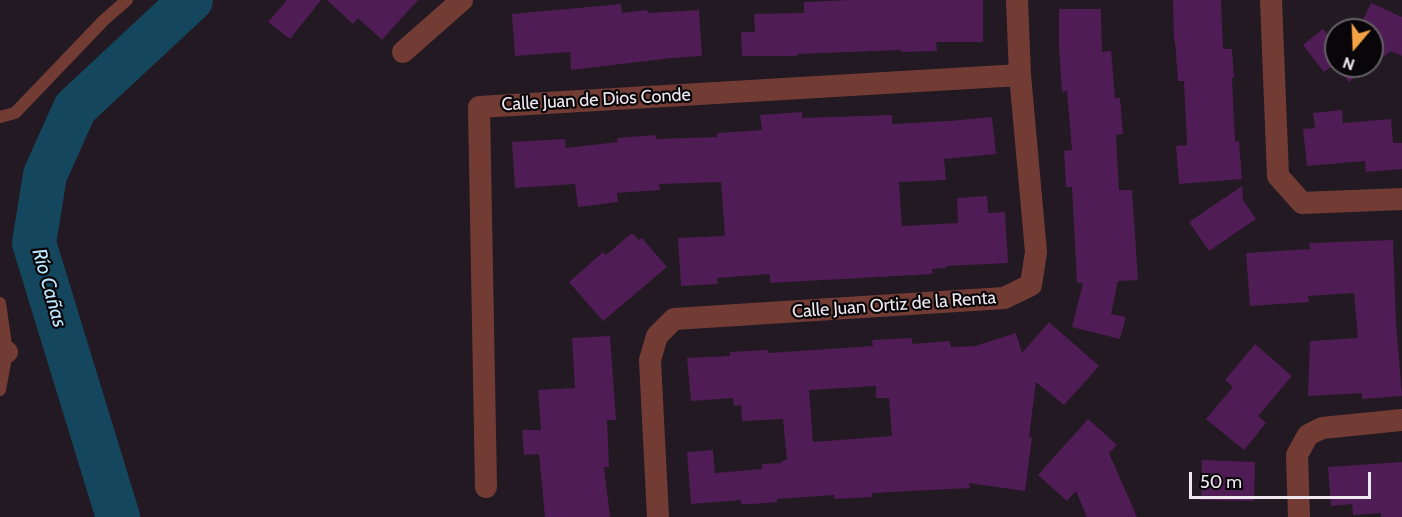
<!DOCTYPE html>
<meta charset="utf-8">
<style>
body{margin:0}
#map{position:relative;width:1402px;height:517px;overflow:hidden;background:#221922;font-family:Cabin,sans-serif}
canvas{display:block}
.north{position:absolute;left:1324px;top:18px;width:60px;height:60px;box-sizing:border-box;background:#090609;border:2px solid #656065;border-radius:50%;rotate:199deg;font-size:16px;font-weight:700;line-height:24px;text-align:center;color:#eee8ee}
.north::after{content:'';display:block;margin:auto;width:21px;height:27px;background:#f4a344;clip-path:polygon(50% 0,100% 100%,50% 72%,0 100%)}
.scale{position:absolute;left:1189px;top:472px;width:182px;height:27px;box-sizing:border-box;border:3px solid #eee8ee;border-top:0;padding-left:8px;font-size:18px;line-height:21px;white-space:nowrap;color:#eee8ee;-webkit-text-stroke:4px #090609;paint-order:stroke}
</style>
<div id="map">
<canvas width="1402" height="517"></canvas>
<div class="north">N</div>
<div class="scale">50 m</div>
</div>
<script>
const ctx = document.querySelector('canvas').getContext('2d');
ctx.lineJoin = 'round';
function trace(path, color, width, dash) {
  ctx.strokeStyle = color;
  ctx.lineWidth = width;
  ctx.lineCap = dash ? 'butt' : 'round';
  ctx.setLineDash(dash || []);
  ctx.stroke(path);
}
function fillPath(path, color) {
  ctx.fillStyle = color;
  ctx.fill(path, 'evenodd');
}
function write(font, color, halo, rows, align = 'center') {
  ctx.font = font + ' Cabin,sans-serif';
  ctx.lineWidth = 4.5;
  ctx.setLineDash([]);
  ctx.textBaseline = 'middle';
  ctx.strokeStyle = halo;
  ctx.fillStyle = color;
  for (const [text, x, y, turn = 0] of rows) {
    ctx.save();
    ctx.translate(x, y);
    ctx.rotate((+turn || 0) * Math.PI / 180);
    ctx.textAlign = isNaN(turn) ? turn : align;
    if (halo) ctx.strokeText(text, 0, 0);
    ctx.fillText(text, 0, 0);
    ctx.restore();
  }
}
const river = new Path2D(`
 M118 517 34 243 45 175 75 108 191 0`);
const building = new Path2D(`
 M287 0H321L290 39 268 22Z
 M327 0H418L382 40 358 18 353 24Z
 M852 0H983V42H936L937 51 901 52V50L797 54V56H742L741 32H755L754 14 804 13V2Z
 M1173 0H1221L1223 49H1232L1234 78H1232L1235 142 1239 141 1242 179 1179 184 1176 146 1187 145 1184 81H1178L1175 41H1174Z
 M1371 3 1402 17V56L1391 51 1372 65V30H1358Z
 M621 4 622 13 647 10 648 13 699 10 702 56 672 58 571 70 570 52 515 56 512 14Z
 M1059 9H1101L1102 52 1111 51 1115 98H1120L1123 134 1116 135 1119 190H1132L1138 280 1118 281 1111 314 1126 317 1120 339 1072 327 1083 283H1077L1072 187H1066L1064 151 1072 150 1067 91 1062 92 1059 48Z
 M1323 29 1336 45V63L1324 72 1303 45Z
 M1341 66H1371L1349 82 1340 70Z
 M1342 110 1343 123 1391 119 1393 143H1402V169L1366 172 1365 161 1307 166 1303 129 1315 128 1313 113Z
 M802 112V118L892 115V124L950 121 992 117 996 154 944 159 946 180 899 182 902 226 958 223 957 198 987 196 988 213 1005 212 1008 263 946 266V268L932 269 933 274 770 283V274L717 278 718 284 681 286 678 238 725 236 721 182 659 184 660 190 617 193 618 202 578 207 575 184 515 188 512 142 565 139 566 148 618 142 617 138 656 135V139L718 137 717 133 762 130 760 115Z
 M1242 186 1243 200 1256 219 1209 251 1189 222Z
 M632 233 639 240 642 238 667 267 603 321 569 282 603 252 606 255Z
 M1393 240 1396 323 1402 396 1362 399V393L1308 396 1310 341 1358 338 1354 293 1308 296 1309 302 1250 306 1246 253 1310 249 1309 243Z
 M1049 322 1099 366 1064 405 1036 382 1029 437 1032 438 1025 491 969 483 970 488 872 493V497L834 499V495L777 499V502L753 504H741V500L691 504 687 452 713 450 715 473 762 469V464L782 463V461L787 460 783 419 742 421 741 405 734 406 733 398 691 401 687 358 730 356V352L768 350V353L873 346 872 340 912 338V344L950 341 951 347 975 346 1016 333 1022 353ZM876 386V398H889L892 436 813 442 809 390Z
 M610 336 616 420H607L609 467H604L610 517H545L539 454 524 455 522 430H541L538 390 575 388 572 338Z
 M1255 344 1292 376 1258 416 1266 423 1244 450 1206 419 1233 387 1225 380Z
 M1088 419 1117 445 1109 453 1137 517H1087L1076 491 1067 501 1038 475Z
 M1202 460 1255 462 1254 501 1201 500Z
 M1402 462V517H1381V513L1353 515 1352 504 1331 506 1328 467Z`);
const lane = new Path2D(`
 M0 117 15 113 104 20 127 0
 M0 303 7 352 0 390`);
const street = new Path2D(`
 M1271 0 1278 176 1302 203 1402 199
 M403 52 462 0
 M0 351 7 352
 M486 487 479 107 1020 75
 M658 517 650 360 657 336 674 319 1004 298 1031 285 1036 252 1020 75 1017 0
 M1299 517 1297 455 1308 435 1322 428 1402 420`);
const streetNames = [
 ["Calle Juan de Dios Conde",596,100,-3],
 ["Calle Juan Ortiz de la Renta",894,305,-4]
];
const waterNames = [
 ["Río Cañas",49,288,74]
];
trace(river, '#14465e', 44);
fillPath(building, '#501c55');
trace(lane, '#723c35', 12);
trace(street, '#723c35', 22);
write('18px', '#eee8ee', '#090609', streetNames);
write('italic 20px', '#bbe6ff', '#090609', waterNames);
</script>
